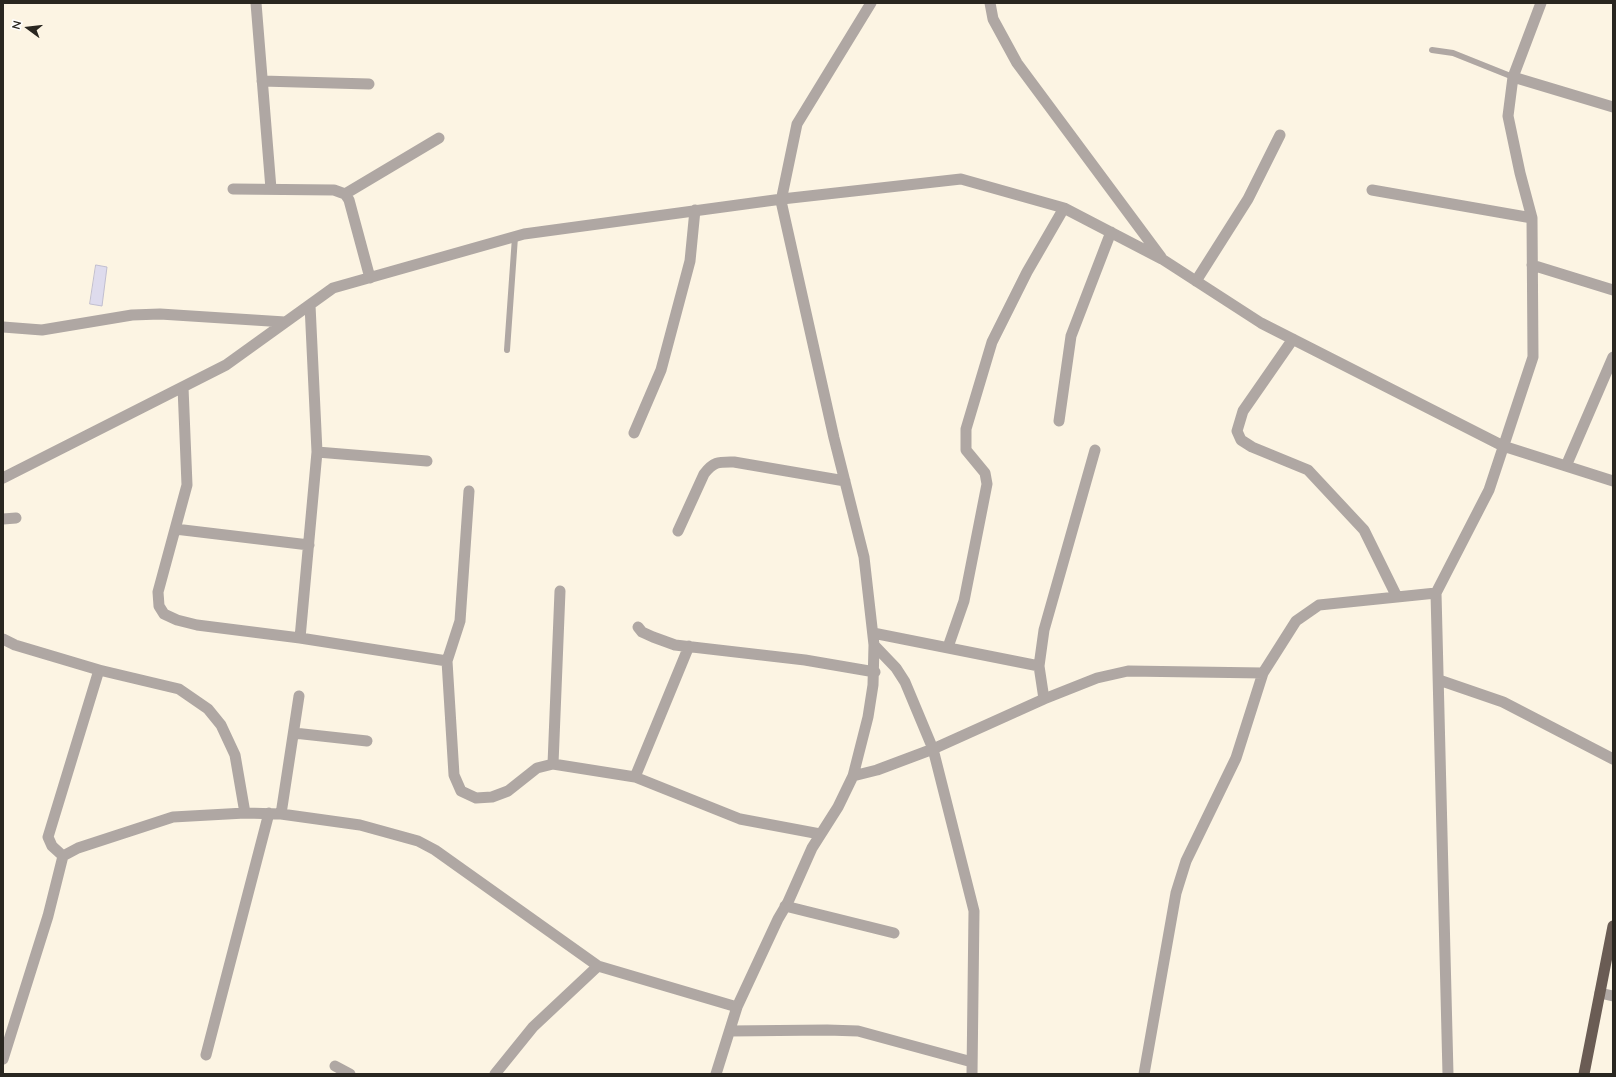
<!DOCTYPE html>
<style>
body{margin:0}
#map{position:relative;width:1616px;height:1077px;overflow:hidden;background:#fcf4e3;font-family:Mulish,sans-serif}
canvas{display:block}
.frame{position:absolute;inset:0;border:4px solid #292620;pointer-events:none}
.north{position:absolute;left:8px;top:8px;width:40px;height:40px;-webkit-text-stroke:3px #fff;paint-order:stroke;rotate:285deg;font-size:11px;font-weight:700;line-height:16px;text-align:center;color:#292620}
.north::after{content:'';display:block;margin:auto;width:14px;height:18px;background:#292620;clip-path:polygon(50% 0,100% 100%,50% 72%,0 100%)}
</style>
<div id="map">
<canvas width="1616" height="1077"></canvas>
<div class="frame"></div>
<div class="north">N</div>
</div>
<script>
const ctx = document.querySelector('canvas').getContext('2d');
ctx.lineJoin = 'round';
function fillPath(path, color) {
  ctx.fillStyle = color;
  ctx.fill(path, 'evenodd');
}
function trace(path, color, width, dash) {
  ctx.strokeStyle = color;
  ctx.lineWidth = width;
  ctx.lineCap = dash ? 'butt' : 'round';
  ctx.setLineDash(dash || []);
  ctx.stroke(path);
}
const building = new Path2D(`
 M96 265 107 267 102 306 90 304Z`);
const service = new Path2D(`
 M1432 50 1453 53 1513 77
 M507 350 515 237`);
const minor = new Path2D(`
 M256 3 271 189
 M990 3 993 19 1017 63 1161 257
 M1513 77 1613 107
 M262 81 369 84
 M233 189 334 190 345 194 349 200 370 278
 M1372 190 1532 218
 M345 194 439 138
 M1532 265 1613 290
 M1196 281 1248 199 1280 135
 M3 327 42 330 132 315 160 314 285 322
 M1293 339 1243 411 1237 431 1241 440 1252 447 1308 470 1364 530 1397 597
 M183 387 187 485 158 592 159 606 164 614 177 620 197 625 300 638 447 661
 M1059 421 1071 336 1111 232
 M634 433 661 370 690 261 695 210
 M317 452 427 461
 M1566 466 1613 357
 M3 478 226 365 333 288 524 234 782 199 961 179 1064 208 1162 259 1261 323 1503 446 1613 481
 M469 491 460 621 447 661 454 775 461 791 476 798 492 797 508 791 537 768 553 764 635 777 740 819 820 834
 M3 519 16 518
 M175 529 309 545
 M678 531 704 474C714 461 719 462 734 462L845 481
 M638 627 642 632 653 637 675 645 805 660 875 672
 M873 633 1039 666
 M300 638 317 452 310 305
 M3 639 15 645 99 670 179 689 208 709 221 725 235 755 245 813
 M874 645 896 668 905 682 933 749 974 911 972 1074
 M948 647 964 601 987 484 985 473 966 450V429L992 342 1027 272 1064 208
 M1439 680 1503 702 1613 759
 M1044 699 1039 666 1044 630 1095 450
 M294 733 367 741
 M553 764 560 591
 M853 776 877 770 933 749 1044 699 1097 678 1128 671 1263 673
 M635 777 689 646
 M281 814 299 696
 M63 856 52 846 48 837 99 670
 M785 906 894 933
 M1600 993 1613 996
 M730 1031 827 1030 858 1031 972 1062
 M206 1055 269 813
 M3 1059 48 916 63 856 78 848 173 817 245 813 281 814 360 825 418 841 435 850 598 966 737 1007
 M335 1066 350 1074
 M495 1074 533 1027 598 966
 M716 1074 737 1007 778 919 788 902 812 848 838 807 853 776 868 717 873 685 874 645 864 557 834 438 781 201 797 124 871 3
 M1144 1074 1176 893 1186 861 1236 758 1263 673 1296 621 1319 605 1436 593
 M1448 1074 1436 593 1489 490 1533 357 1532 218 1520 173 1508 116 1513 77 1541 3`);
const trunk = new Path2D(`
 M1584 1074 1613 926`);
fillPath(building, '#dedbed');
trace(building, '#c1becf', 1);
trace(service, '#afa7a3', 6);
trace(minor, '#afa7a3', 11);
trace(trunk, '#6a5c54', 11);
</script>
